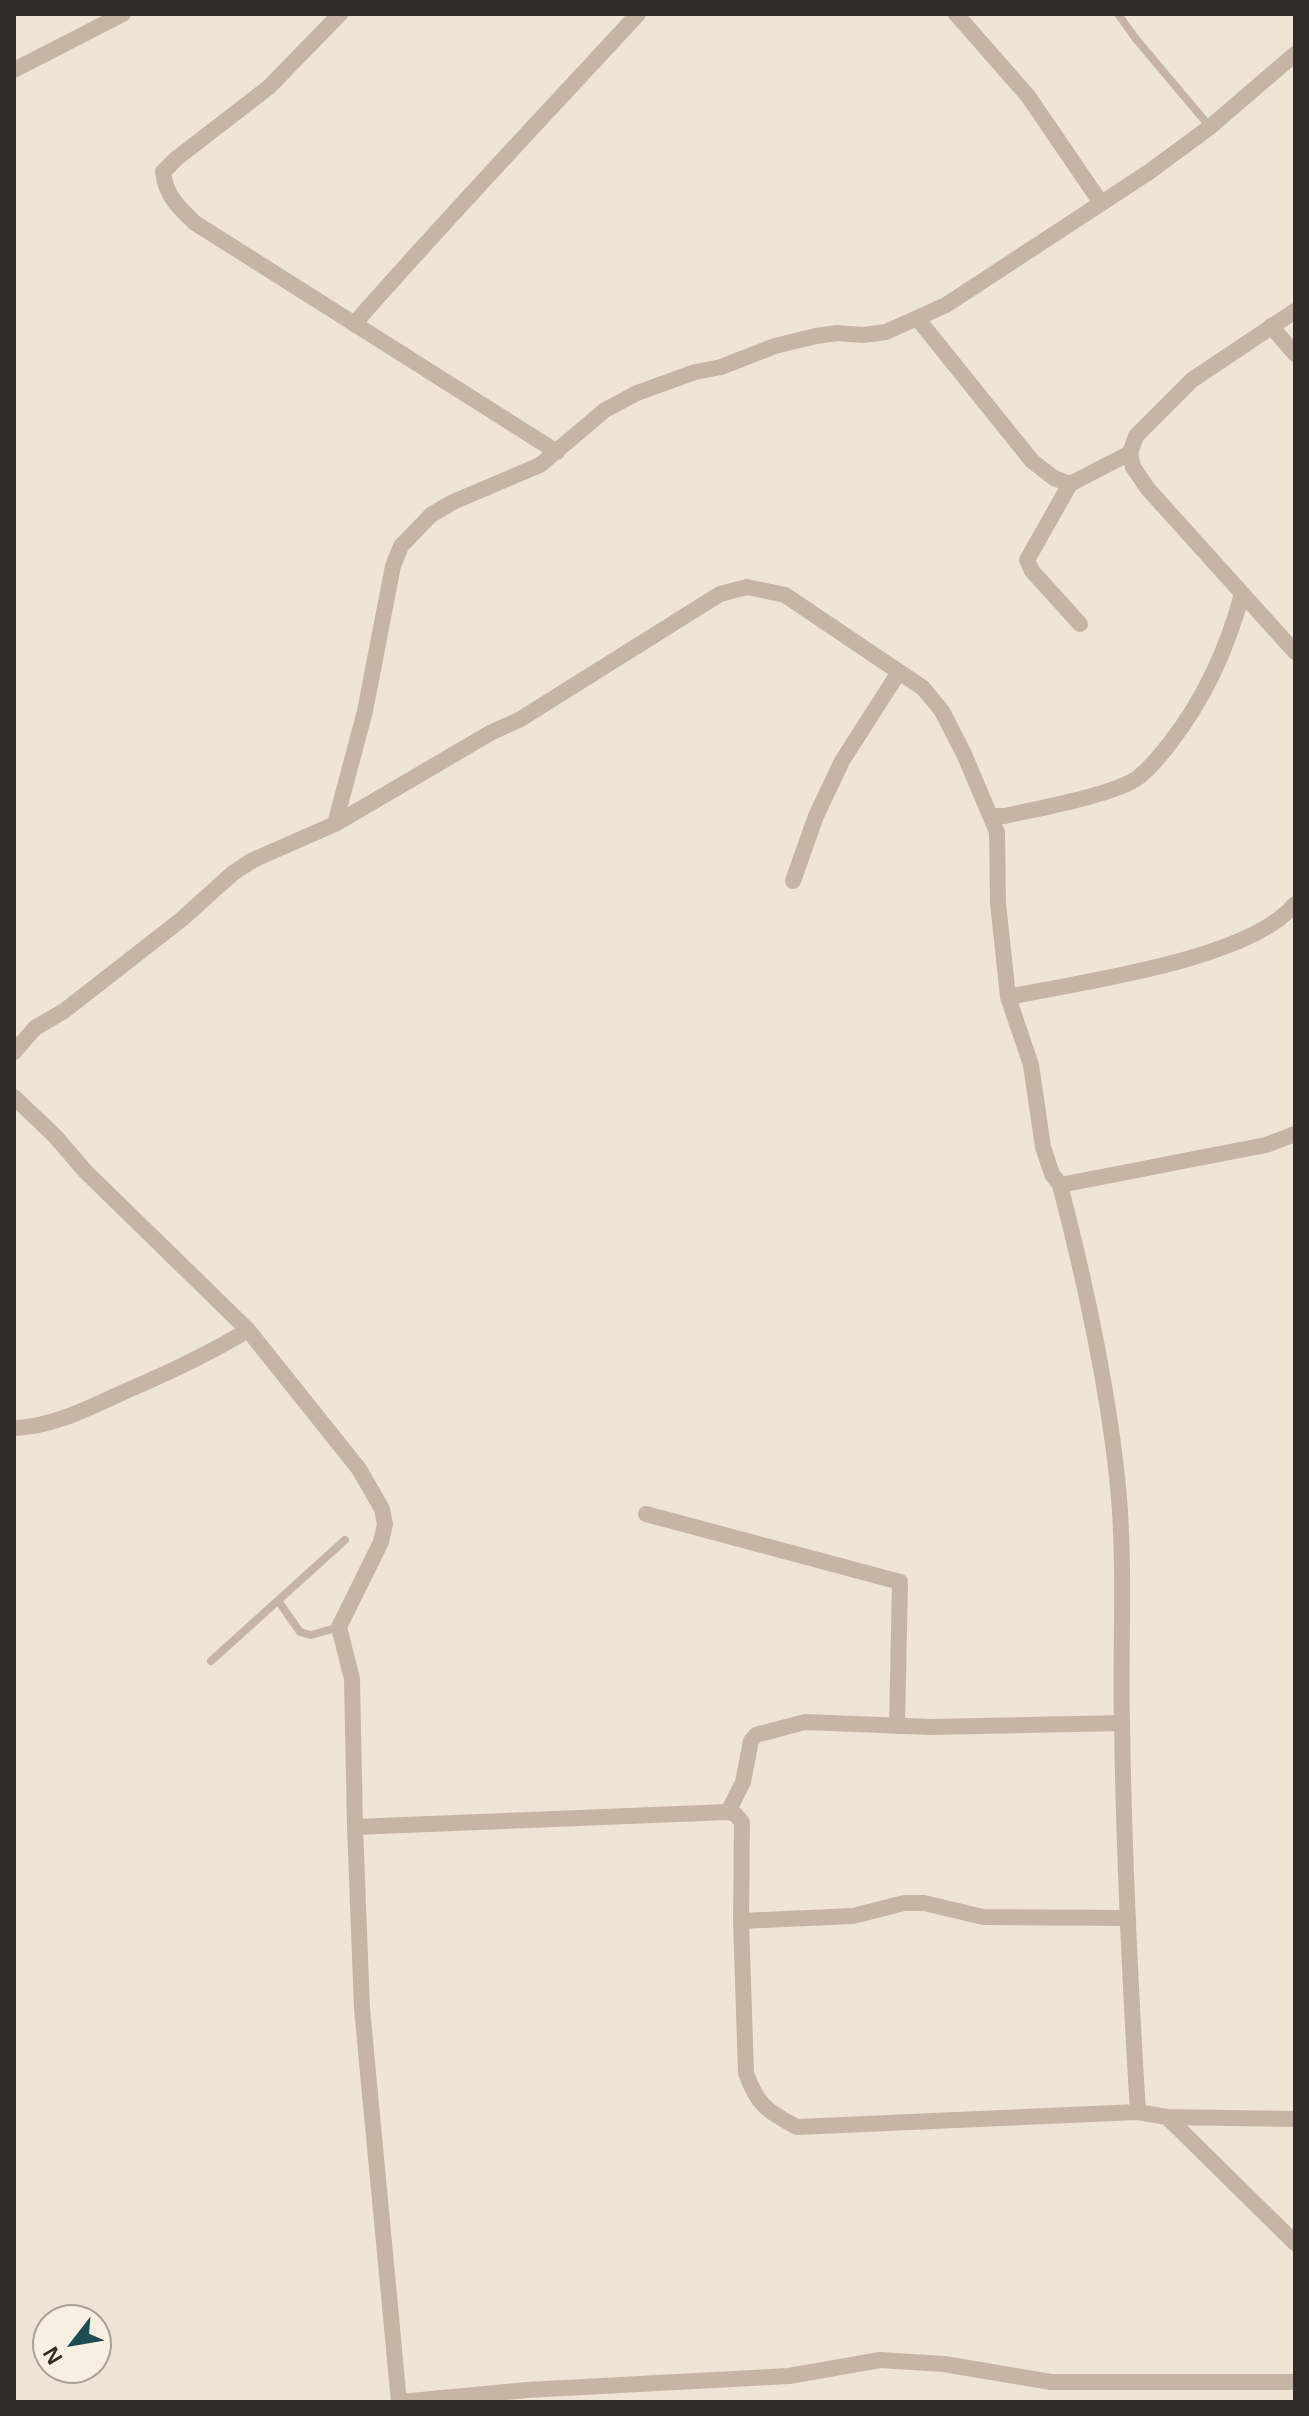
<!DOCTYPE html>
<style>
body{margin:0}
#map{position:relative;width:1309px;height:2416px;overflow:hidden;background:#efe5d7;font-family:Helvetica,sans-serif}
canvas{display:block}
.frame{position:absolute;inset:0;border:16px solid #322a25;pointer-events:none}
.north{position:absolute;left:32px;top:2304px;width:80px;height:80px;box-sizing:border-box;background:#f8efe3;border:2px solid #a9a097;border-radius:50%;rotate:239deg;font-size:22px;font-weight:700;line-height:32px;text-align:center;color:#322a25}
.north::after{content:'';display:block;margin:auto;width:28px;height:36px;background:#1d4c51;clip-path:polygon(50% 0,100% 100%,50% 72%,0 100%)}
</style>
<div id="map">
<canvas width="1309" height="2416"></canvas>
<div class="frame"></div>
<div class="north">N</div>
</div>
<script>
const ctx = document.querySelector('canvas').getContext('2d');
ctx.lineJoin = 'round';
function trace(path, color, width, dash) {
  ctx.strokeStyle = color;
  ctx.lineWidth = width;
  ctx.lineCap = dash ? 'butt' : 'round';
  ctx.setLineDash(dash || []);
  ctx.stroke(path);
}
const service = new Path2D(`
 M1118 14 1136 39 1210 127
 M279 1602 300 1632 311 1635 339 1627
 M211 1661 345 1540`);
const minor = new Path2D(`
 M340 14 269 87 177 158 163 172C166 196 178 207 195 223L557 452
 M956 14 1028 96 1101 203
 M14 70 123 14
 M1295 311 1192 380 1136 436 1130 453 1133 467 1148 489 1295 652
 M917 318 1032 461 1054 478 1070 484 1130 453
 M354 324C447 218 543 117 638 14
 M1271 326 1295 354
 M1070 484 1027 560 1032 571 1080 624
 M991 816H1005C1039 808 1109 796 1136 779 1149 770 1160 756 1170 743 1205 698 1227 650 1242 594
 M335 824 492 732 519 720 720 594 747 587 785 595 923 688 942 711 964 754 997 832 998 903 1008 997 1031 1065 1043 1147 1052 1174 1060 1185C1085 1281 1106 1378 1117 1476 1126 1559 1120 1642 1122 1725 1124 1854 1130 1983 1138 2112
 M793 881 816 816 842 761 899 672
 M1008 997C1080 982 1250 960 1295 904
 M14 1052 35 1028 64 1011 182 919 233 873 253 860 335 824 365 711 393 566 401 546 431 515 453 502 540 465 605 410 637 393 695 372 721 367 775 346 816 336 837 333 863 335 886 332 946 305 1149 172 1210 127 1295 54
 M14 1097 55 1136 85 1171 248 1330 359 1469 382 1509 385 1524 381 1542 339 1627 352 1679 355 1827
 M1060 1185 1266 1145 1295 1134
 M14 1428C53 1427 91 1407 126 1391 168 1373 209 1354 248 1330
 M646 1514 900 1582 897 1726
 M728 1812 743 1782 751 1741 756 1735 805 1722 930 1727 1122 1723
 M741 1921 853 1916 904 1903H924L983 1917 1126 1918
 M1167 2117 1295 2243
 M399 2402 362 2009 355 1827 728 1812 735 1814 742 1822 741 1921 746 2073C757 2105 768 2112 797 2127L1138 2112 1167 2117 1295 2119
 M400 2402 527 2390 789 2376 880 2360 944 2364 1051 2382H1295`);
trace(service, '#c6b5a4', 8);
trace(minor, '#c6b5a4', 16);
</script>
